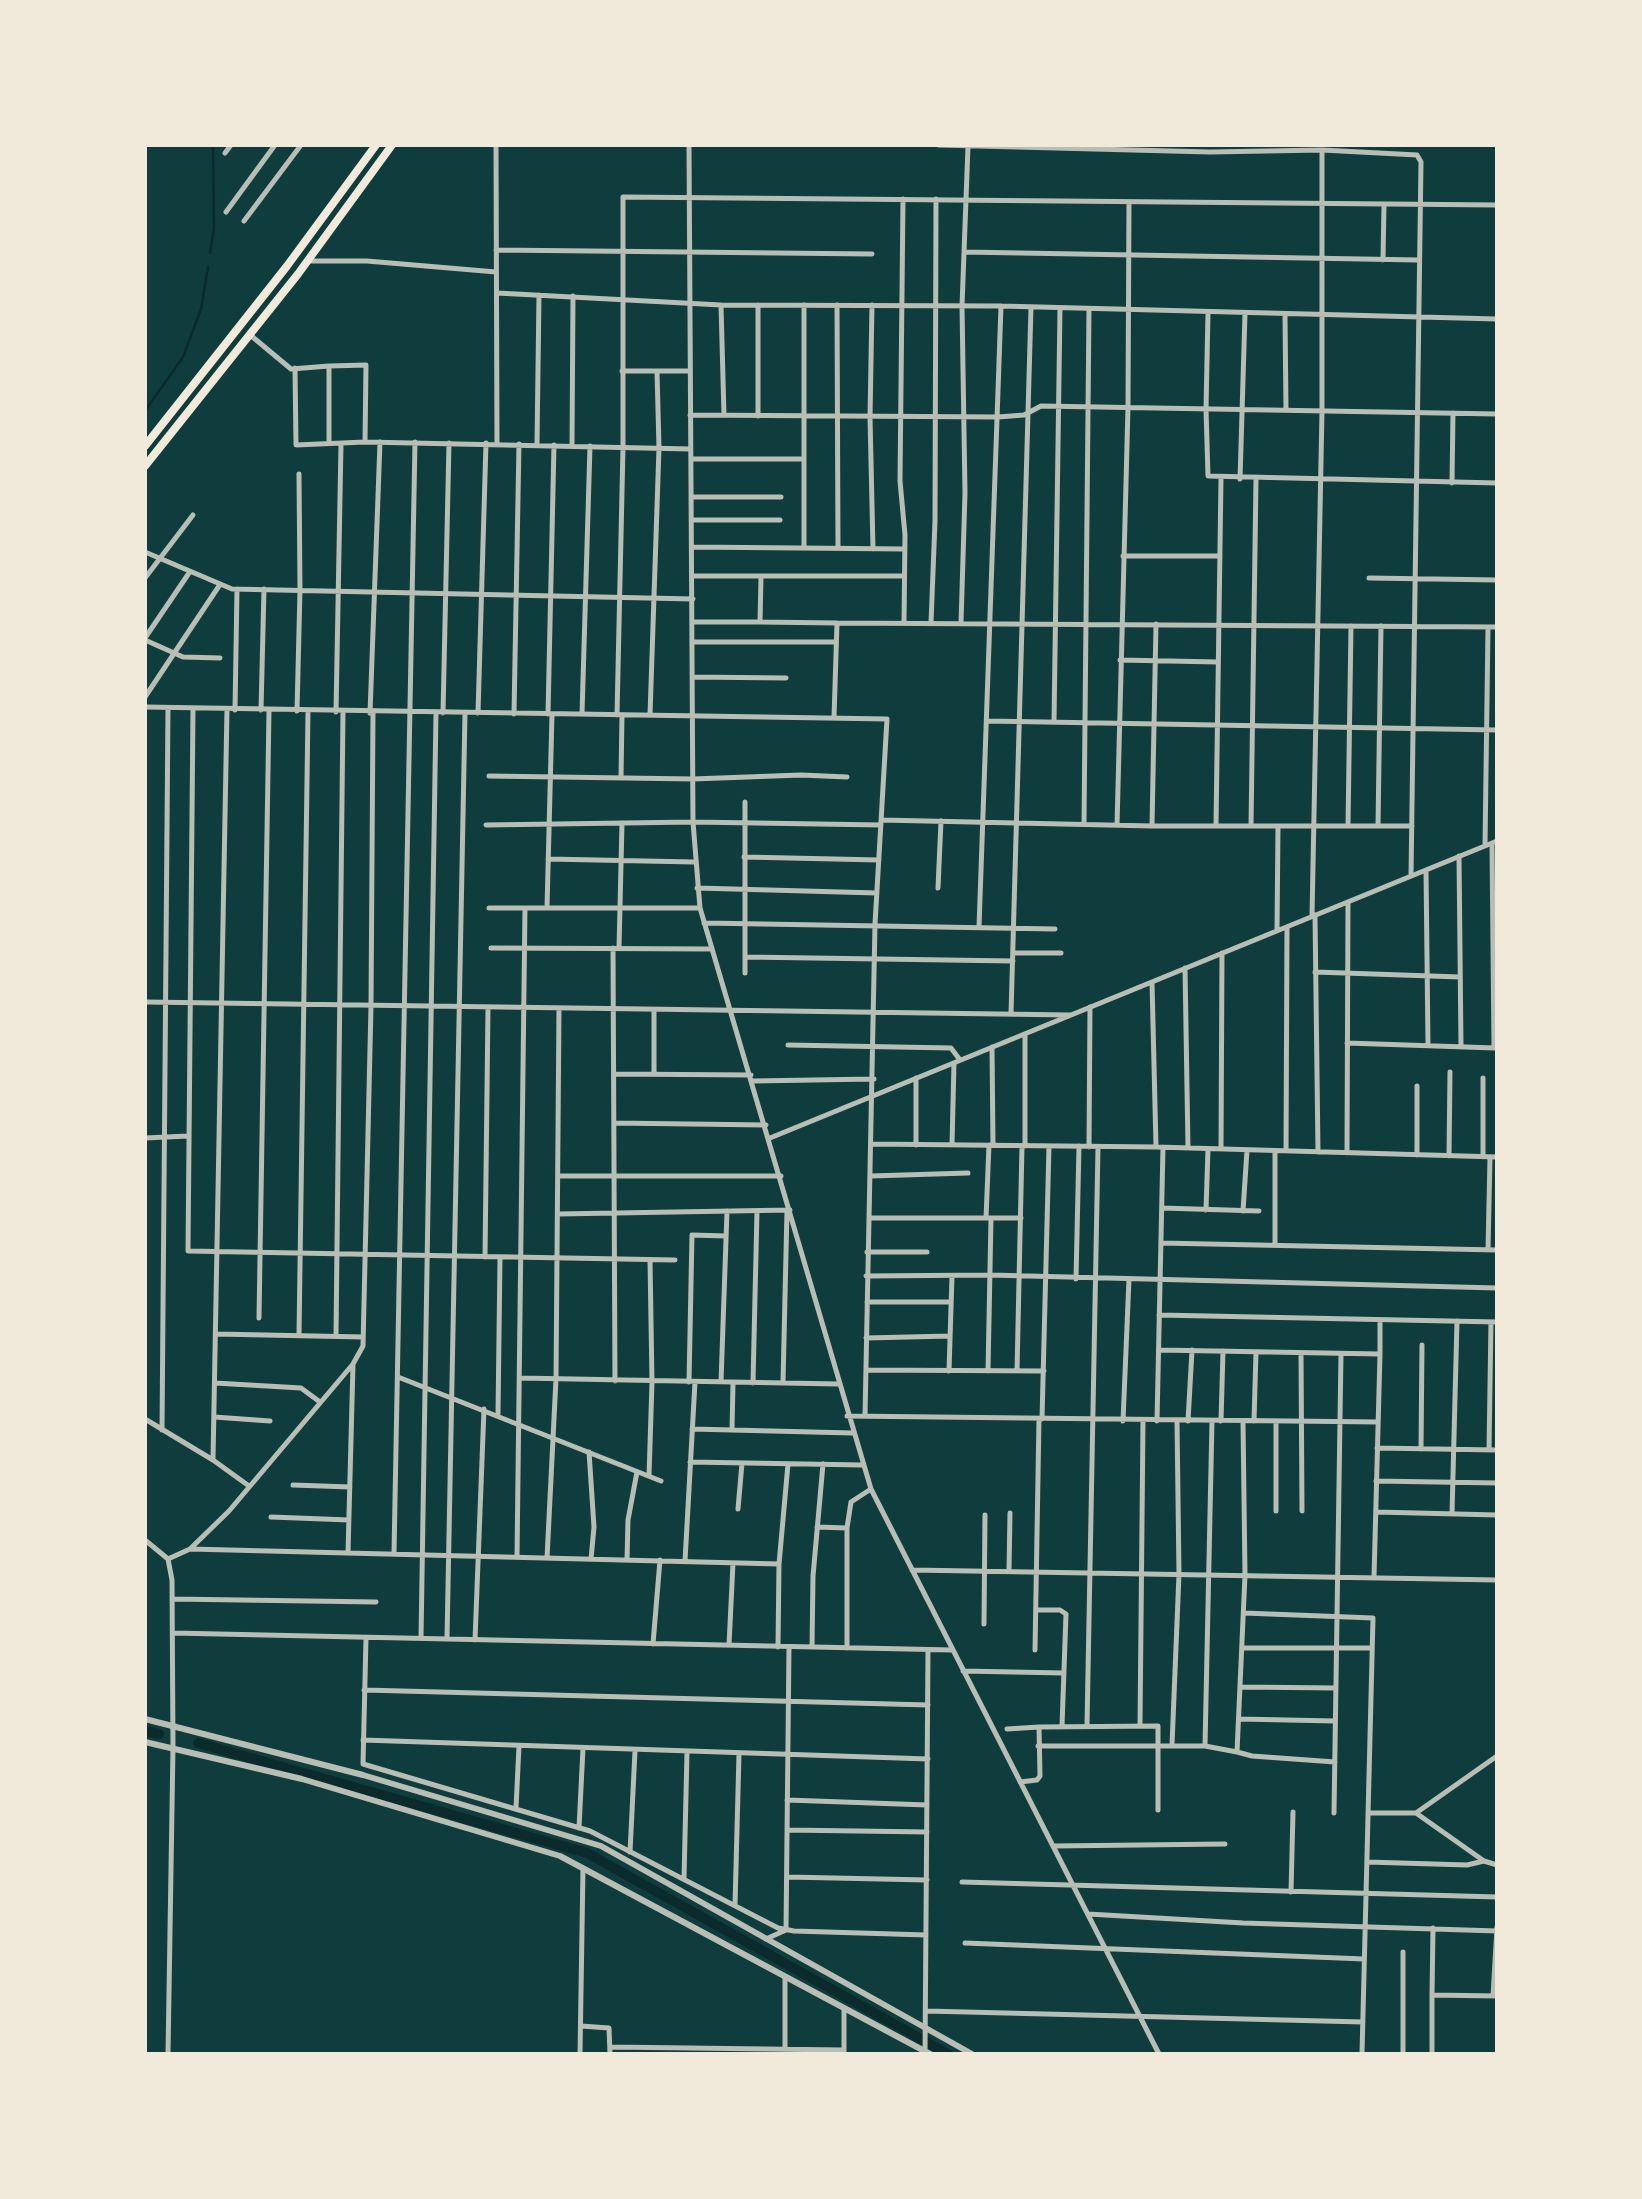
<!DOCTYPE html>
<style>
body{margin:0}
#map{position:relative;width:1642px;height:2199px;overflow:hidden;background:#0f3d3e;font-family:"Noto Sans",sans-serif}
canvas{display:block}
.frame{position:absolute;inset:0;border:147px solid #f1e9da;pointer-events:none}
</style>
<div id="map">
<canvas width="1642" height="2199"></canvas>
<div class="frame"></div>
</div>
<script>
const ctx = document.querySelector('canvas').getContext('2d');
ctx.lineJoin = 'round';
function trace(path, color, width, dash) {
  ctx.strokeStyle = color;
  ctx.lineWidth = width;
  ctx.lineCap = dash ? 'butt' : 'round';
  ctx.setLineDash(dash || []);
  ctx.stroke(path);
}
const stream = new Path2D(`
 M210 253 214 228 213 145
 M145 411 183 357 201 309 208 267`);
const canal = new Path2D(`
 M145 1731 159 1734
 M198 1743 587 1853 948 2054`);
const minor = new Path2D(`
 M496 145 497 443
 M689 145 693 822 700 908 871 1489 1159 2054
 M939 145 1210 152 1322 150 1417 155 1421 162 1411 876
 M225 153 231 145
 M903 199 900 481 905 535 904 623
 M226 212 275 145
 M244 221 301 145
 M496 250 872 254
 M964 252 1418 260
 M1383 260 1384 205
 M308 261H367L496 272
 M497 293 721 305 1001 306 1497 319
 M721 305 724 415
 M758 305V416
 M804 305V548
 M837 305 838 548
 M872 305 870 417 873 549
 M1208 313 1206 409 1208 476 1497 483
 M1285 316 1286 410
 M249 334 291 369 329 366V443
 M329 366 366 365 365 442
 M295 368 296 445 365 442 690 449
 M622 371H689
 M690 415 998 417 1024 415 1041 406 1497 414
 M537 444 539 295
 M572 445 573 296
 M691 459H803
 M1240 479 1245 314
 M1452 483 1453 413
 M691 497H781
 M692 520H780
 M692 547 905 549
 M145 552 232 589 693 599
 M1123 556H1220
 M693 576H904
 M761 576 760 622 837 623
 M145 578 193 515
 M1369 578 1497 580
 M693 622H760
 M931 623 935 521 936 199
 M961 623 965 493 962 306 968 146
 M145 638 189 573
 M145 640 183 657 220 658
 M693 642H836
 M1120 660 1218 662
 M693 677 786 678
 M145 697 219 586
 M145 707 887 719 875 924 865 1416
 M193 708 188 1251 675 1260
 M235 710 237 589
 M261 710 264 589
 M297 711 300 590 299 474
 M336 712 341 444
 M370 713 380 442
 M443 713 449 443
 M478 713 486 443
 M514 714 519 444
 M548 714 554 445
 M582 714 590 446
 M617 715 623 447V197L1497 205
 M650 715 659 448 657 371
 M834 718 837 623 1497 627
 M988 721 1497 730
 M1054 722 1060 308
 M489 776 693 779 801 775 847 777
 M621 778 622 715
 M745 802V973
 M881 820 1152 826H1412
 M1084 824 1089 309
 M486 825 693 822 881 825
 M1117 825 1128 407 1129 202
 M1216 825 1221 478
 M1152 826 1156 624
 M1251 826 1256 479
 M1348 826 1351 626
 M1378 826 1381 626
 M1492 843 1494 1048
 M1485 846 1488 627
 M1459 856 1461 1046
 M744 857 879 860
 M548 859 694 862
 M1426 870 1428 1045
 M697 888 877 893
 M938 888 941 821
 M489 908H700
 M547 908 552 714
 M1315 915 1318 1152
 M1312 916 1322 411V150
 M704 923 1055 929
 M979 927 1001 306
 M1277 931 1278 826
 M491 948 712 949
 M613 948 615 1381
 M619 948 622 823
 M1013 953H1061
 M745 957 1013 961
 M1185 968 1188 1148
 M1315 972 1460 977
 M1152 982 1156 1147
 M145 1002 1070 1015
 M654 1011V1074
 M1011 1014 1031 307
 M1025 1034V1146
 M1347 1043 1495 1048
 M788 1045 951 1048 960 1060
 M992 1047 993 1145
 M614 1074 751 1075
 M1483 1078V1157
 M753 1081 874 1079
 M1417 1086V1155
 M614 1123 766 1125
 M145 1138 188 1136
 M770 1138 1497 841
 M872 1144 1156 1147 1497 1157
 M916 1145V1078
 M952 1145 954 1063
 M1089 1147 1090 1007
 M1221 1149 1222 953
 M1286 1151 1287 927
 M1347 1153 1348 902
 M1449 1156 1450 1072
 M558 1176H781
 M871 1176 968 1173
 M1162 1208 1259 1211
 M1206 1210 1208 1149
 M1243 1211 1247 1150
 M558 1214 790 1210
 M869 1218H1021
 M986 1218 989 1145
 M1161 1243 1497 1250
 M1275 1245V1151
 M1488 1250 1490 1157
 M867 1252H927
 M485 1257 488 1008
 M866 1276 990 1275 1497 1288
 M1076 1279 1079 1146
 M867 1302H951
 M1159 1315 1497 1322
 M259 1318 269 711
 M216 1334 363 1337
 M299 1335 308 712
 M336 1335 343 712
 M866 1338 950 1336
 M1159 1350 1380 1354 1374 1577
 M1301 1353 1302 1511
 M1380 1354V1320
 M866 1370 1044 1371
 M949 1371 952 1276
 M988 1371 991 1218
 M1017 1371 1022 1146
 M398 1377 661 1481
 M520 1378 838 1384
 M689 1382 692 1235 726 1236
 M721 1382 727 1211
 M215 1383 301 1388 320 1402
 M753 1383 757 1211
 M783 1383 787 1210
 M498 1414 500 1258
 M847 1416 1378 1422
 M214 1417 270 1421
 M145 1419 213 1460 249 1486
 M1042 1419 1049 1146
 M1123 1421 1129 1279
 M1157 1421 1163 1147
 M1188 1421 1192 1350
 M1221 1421 1223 1351
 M1243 1421 1245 1575 1237 1752 1252 1756 1335 1762
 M1254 1421 1256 1352
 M1276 1422V1511
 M692 1429 852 1433
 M162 1430 168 708
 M732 1430 733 1383
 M1377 1448 1497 1450
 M1421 1449 1422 1345
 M1489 1450 1491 1322
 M589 1452 594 1527 591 1559
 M213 1460 227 709
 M690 1462 862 1465
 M649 1476 652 1382 650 1260
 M1376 1481 1497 1483
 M293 1485 350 1487
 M738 1509 742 1463
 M1376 1512 1497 1515
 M1452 1514 1457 1321
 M271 1517 349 1520
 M817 1527 847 1528V1648
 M847 1528 851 1502 871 1489
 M145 1540 168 1559 172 1580 173 1747 168 2054
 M190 1549 229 1511 353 1364 363 1346 371 1006 373 713
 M348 1553 353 1364
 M394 1554 415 442
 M517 1557 525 908
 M547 1558 556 1379 559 1009
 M168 1559 190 1549 779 1564
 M627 1560 628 1520 637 1472
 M685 1561 695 1382
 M912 1570 1497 1580
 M1009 1571 1010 1513
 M172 1599 376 1602
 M1036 1610H1060L1066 1614 1062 1726
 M1244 1613 1373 1618 1362 2054
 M984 1624 985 1515
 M173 1633 952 1650
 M366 1638 363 1764 590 1831 778 1928 794 1931 926 1935
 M421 1638 436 713
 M447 1639 465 713
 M475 1640 484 1409
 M653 1644 660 1560
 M729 1645 733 1563
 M778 1647 779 1564 788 1464
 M812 1647 813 1576 823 1464
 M1242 1648H1372
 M1035 1650 1039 1419
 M963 1671 1063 1673
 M1241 1687 1336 1688
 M364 1690 928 1705
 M1239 1719 1335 1721
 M1140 1725 1143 1421
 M1087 1726 1098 1147
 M1007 1729 1039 1727
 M363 1740 928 1759
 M1172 1745 1179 1574 1177 1421
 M1038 1746H1205L1237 1752
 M1205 1746 1212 1421
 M1020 1782 1037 1780 1040 1776 1039 1727 1158 1726V1810
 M787 1800 927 1805
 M516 1808 519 1746
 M1334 1813 1341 1354
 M1368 1813H1416L1497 1756
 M1416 1813 1484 1861 1497 1865
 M579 1828 583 1748
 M787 1830 927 1832
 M1053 1846 1225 1844
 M630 1852 635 1751
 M1367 1862 1467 1865 1484 1861
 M787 1877 927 1880
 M684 1879 687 1752
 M962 1882 1497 1897
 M1291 1892 1293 1812
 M735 1905 739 1754
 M1088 1914 1243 1923 1497 1931
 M766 1939 786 1930 789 1647
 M965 1943 1364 1959
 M785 1977V2049
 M1432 1995 1433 1928
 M1493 1996 1497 1927
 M926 2011 1363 2022
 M581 2026 609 2028 610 2054
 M611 2047 844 2050
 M580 2054 583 1868
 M844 2054V2010
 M925 2054 928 1650
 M1403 2054V1952
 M1432 2054V1995L1497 1996`);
const tertiary = new Path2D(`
 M145 1719 363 1775 601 1846 972 2054
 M145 1742 302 1779 560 1856 930 2054`);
const primary = new Path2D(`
 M145 446 287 266 376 145
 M145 466 298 274 392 145`);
trace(stream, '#0a2a2b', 2.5);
trace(canal, '#0a2a2b', 10);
trace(minor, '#b8beb3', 5);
trace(tertiary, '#b8beb3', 6);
trace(primary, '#f1e9da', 8);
</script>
